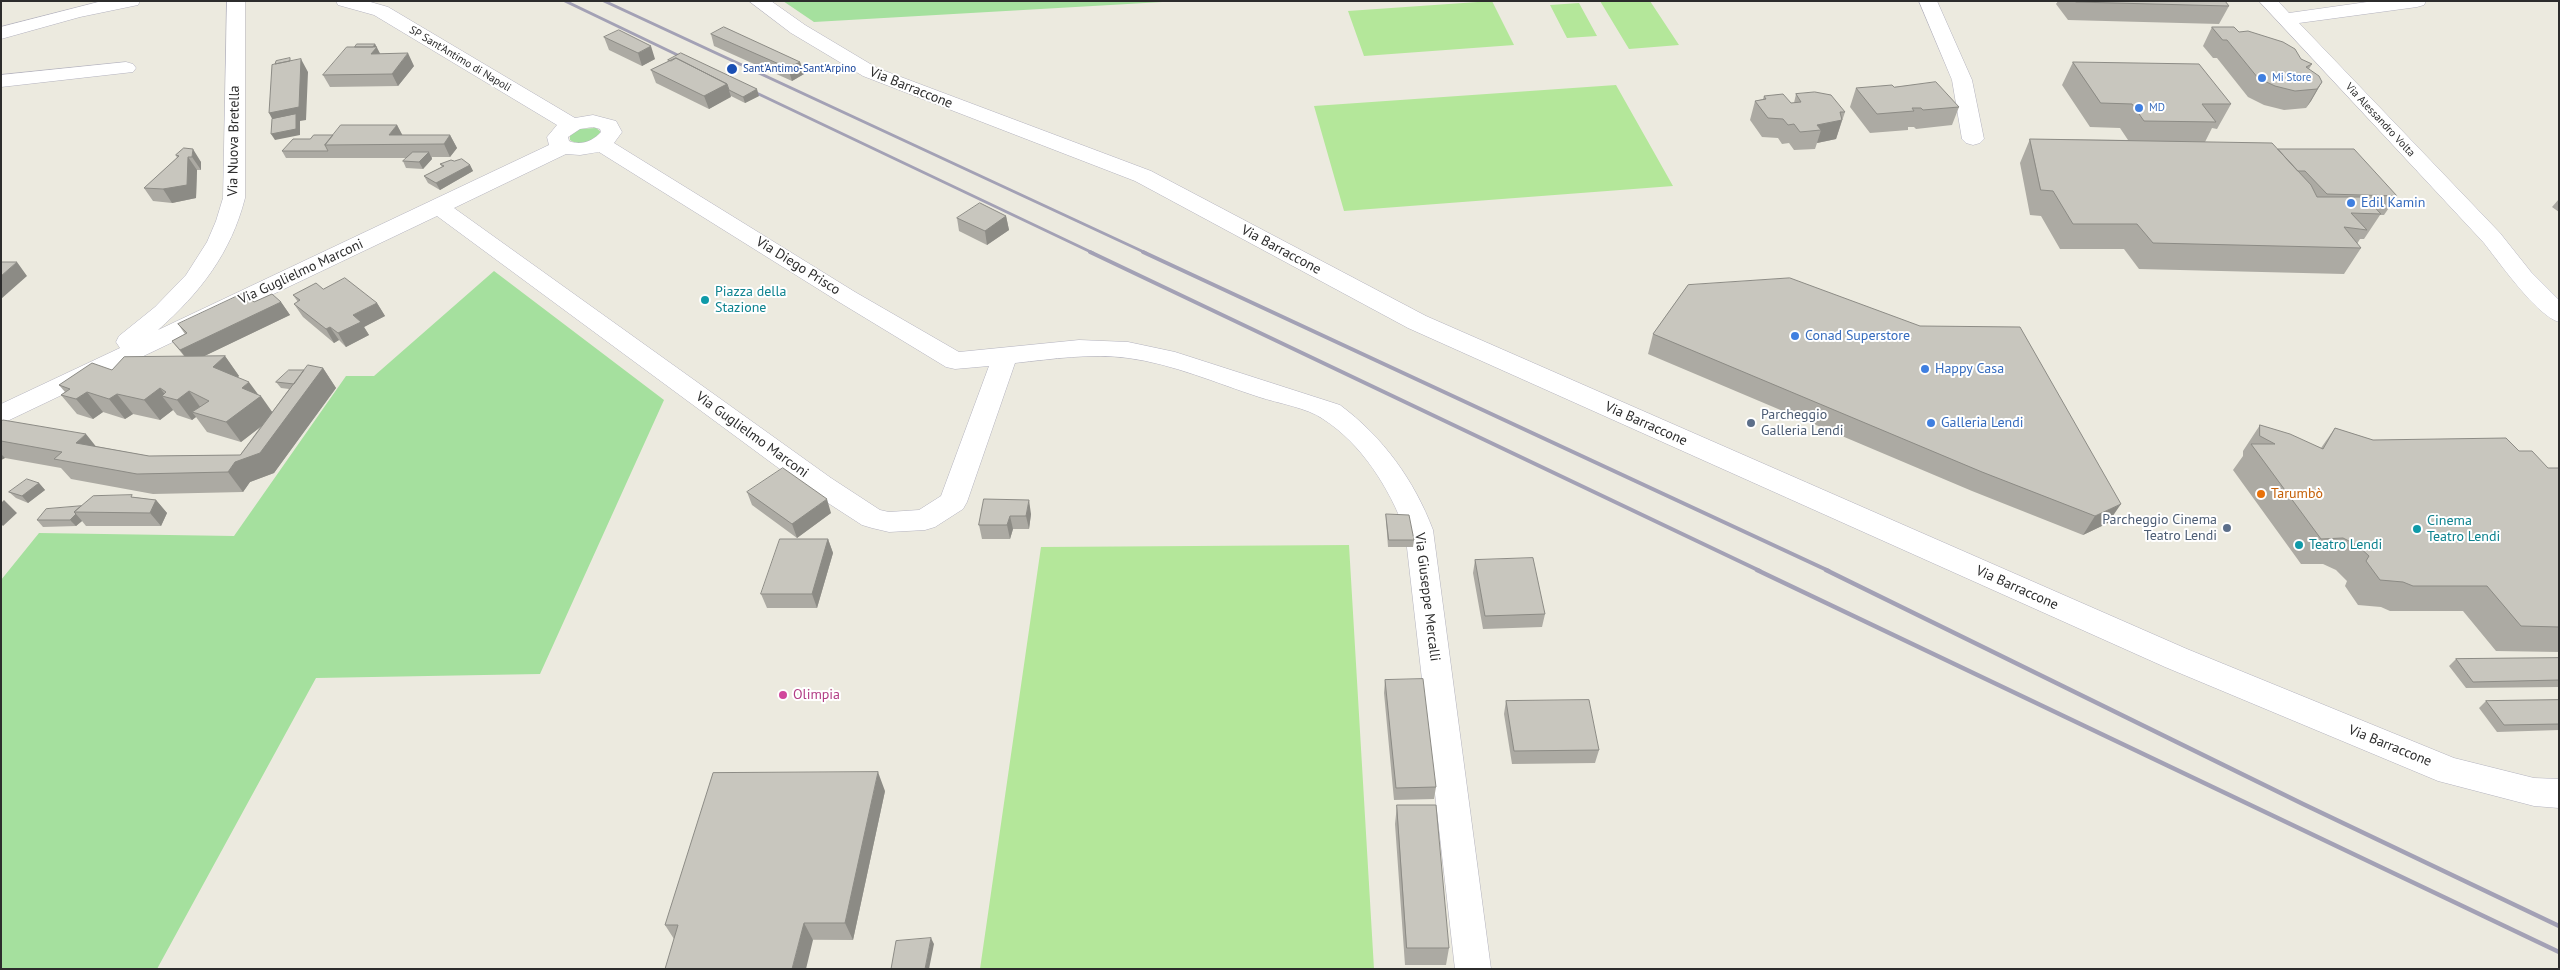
<!DOCTYPE html>
<meta charset="utf-8">
<style>
body{margin:0}
#map{position:relative;width:2560px;height:970px;overflow:hidden;background:#eceadf;font-family:"PT Sans",sans-serif}
canvas{display:block}
.frame{position:absolute;inset:0;border:2px solid #2c2c2c;pointer-events:none}
</style>
<div id="map">
<canvas width="2560" height="970"></canvas>
<div class="frame"></div>
</div>
<script>
const ctx = document.querySelector('canvas').getContext('2d');
ctx.lineJoin = 'round';
function fillPath(path, color) {
  ctx.fillStyle = color;
  ctx.fill(path, 'evenodd');
}
function trace(path, color, width, dash) {
  ctx.strokeStyle = color;
  ctx.lineWidth = width;
  ctx.lineCap = dash ? 'butt' : 'round';
  ctx.setLineDash(dash || []);
  ctx.stroke(path);
}
function write(font, color, halo, rows, align = 'center') {
  ctx.font = font + ' "PT Sans",sans-serif';
  ctx.lineWidth = 4;
  ctx.setLineDash([]);
  ctx.textBaseline = 'middle';
  ctx.strokeStyle = halo;
  ctx.fillStyle = color;
  for (const [text, x, y, turn = 0] of rows) {
    ctx.save();
    ctx.translate(x, y);
    ctx.rotate((+turn || 0) * Math.PI / 180);
    ctx.textAlign = isNaN(turn) ? turn : align;
    if (halo) ctx.strokeText(text, 0, 0);
    ctx.fillText(text, 0, 0);
    ctx.restore();
  }
}
const green = new Path2D(`
 M783 1H1180L814 22Z
 M596 128 600 131V135C590 141 581 147 570 140V135L579 129Z
 M494 271 664 400 540 674 316 678 157 969H1V580L39 533 234 536 346 376H374Z`);
const pitch = new Path2D(`
 M1492 1 1514 45 1364 56 1348 11Z
 M1600 1H1650L1679 45 1629 49Z
 M1579 3 1597 36 1567 38 1550 5Z
 M1616 85 1673 186 1344 211 1314 106Z
 M1349 545 1374 969H980L1041 547Z`);
const minor = new Path2D(`
 M102 1H140L138 5 80 17 1 39V27Z
 M227 1H245V198C231 253 200 293 158 330L549 145 547 137 557 125 374 15 338 5 336 1H367L388 7 575 118 593 115 616 121 622 132 614 143 855 292 959 352 1079 340 1128 342 1175 352 1340 405C1383 437 1414 480 1433 530L1491 969H1455L1405 530C1389 488 1362 444 1323 419 1308 408 1277 403 1259 397 1216 383 1173 364 1128 358 1091 353 1053 359 1015 363L967 502 963 509 935 527 925 530 889 532 872 528 862 525 811 492 437 216 1 424V404L120 348 116 342 119 336 155 307 186 275 207 242 216 221 223 198ZM593 127 600 129 601 132C593 141 581 146 569 141L568 137 580 129ZM599 152 839 302 946 367 955 369 989 366 941 496 919 510 889 512 880 510 831 478 454 208 566 154 580 155Z
 M749 1H771L805 25 877 68 1151 171 1426 316 2187 649 2454 758 2534 778 2559 779V808L2534 806 2438 781 2165 667 1408 328 1135 181 863 76 791 33Z
 M1919 1H1937L1972 80 1984 139 1980 143 1973 145 1966 143 1962 139 1952 80Z
 M2259 1H2278L2289 13 2374 1H2426L2424 5 2417 7 2299 23 2500 233 2531 272 2559 300V322C2537 316 2499 262 2484 243Z
 M126 62 133 64 136 68 133 72 1 87V75Z`);
const railFar2 = new Path2D(`
 M565 1 690 61
 M604 1 1146 253
 M746 88 1093 253`);
const railFar1 = new Path2D(`
 M1090 252 1760 571
 M1143 252 1829 571`);
const rail = new Path2D(`
 M1757 570 2559 952
 M1826 570 2303 804 2559 926`);
const wall = new Path2D(`
 M2058 1H2225L2229 6 2219 24 2068 20 2056 4Z
 M2212 27 2239 32 2312 64 2309 69 2322 82 2311 101 2306 108 2284 110 2264 105 2248 97 2217 58H2213L2203 46Z
 M711 34 800 62 804 74 792 81 714 46Z
 M604 37 655 59 642 66 609 50Z
 M375 44 380 54 414 66 398 86 330 87 323 75 355 47Z
 M668 60 759 96 745 103 731 96 709 109 656 83 651 70 669 61Z
 M2073 62 2231 104 2217 129 2212 128 2205 142 2278 149 2397 196 2384 215H2380L2364 239H2360L2357 244 2361 248 2344 274 2139 269 2124 249H2060L2041 216 2030 215 2020 163 2030 139 2128 140 2120 128 2090 127 2062 85Z
 M1894 87 1959 107 1952 125 1916 129 1914 127H1908V130L1870 133 1850 107 1856 88Z
 M1796 94 1845 112 1836 139 1817 143 1815 149 1794 150 1789 143 1782 144 1778 138 1762 137 1750 120 1755 101 1763 99 1764 96 1791 103H1794Z
 M397 125 402 135H450L457 148 450 157H432V159L423 169 406 168 403 161 407 158H286L282 151 310 139 333 135Z
 M184 148 201 162V170H197L196 198 172 203 153 201 144 188 177 158 176 155Z
 M454 161 470 165 473 171 440 190 428 183 424 176 442 167 440 164Z
 M2559 199V212L2552 207Z
 M1006 216 1009 230 987 245 959 231 957 218Z
 M1688 285 2108 523 2083 535 1972 491 1648 354 1653 334Z
 M323 289 377 303 385 316 364 327 369 335 346 347 339 340 334 343 303 317 294 304 298 302 293 295Z
 M254 302H281L290 315 204 356H225L239 376 237 378 257 394 272 412 289 389 281 388 276 382 304 370 323 368 336 388 274 473 250 482 243 492 153 494 71 479 61 468 5 458 1 460V421L95 446 149 456 240 455 261 426 241 442 207 432 196 417 192 420 177 415 173 410 160 420 133 414 125 419 103 412 93 419 77 414 61 395 65 392 59 385 112 370 184 356 172 341 185 334 178 324Z
 M2260 425 2321 448 2335 428 2373 440 2519 451 2548 468H2559V652L2496 651 2463 611H2390L2381 607 2358 605 2345 586 2347 581 2336 570 2323 564H2301L2233 470 2243 456V451Z
 M39 483 45 490 28 503 16 498 9 492Z
 M747 492 831 513 797 538 752 505Z
 M134 497 156 500 167 513 161 526H86L82 521 76 526 43 527 37 520 81 506Z
 M984 499 1031 514 1029 529H1013L1010 539H982L979 525Z
 M1386 514 1414 540 1413 547H1388L1386 520Z
 M828 539 833 553 817 608H767L761 594Z
 M1475 560 1545 614 1542 627 1483 629 1473 573Z
 M2559 658V687L2466 688 2449 666 2456 659Z
 M1385 680 1436 787 1434 799 1394 800 1384 693Z
 M2559 700V730L2497 732 2479 708 2486 701Z
 M1506 701 1599 750 1595 763 1512 764 1504 714Z
 M885 791 853 940 674 939 665 925Z
 M1397 805 1449 948 1446 965H1405L1395 824Z`);
const shadedWall = new Path2D(`
 M375 44 383 59 368 53Z
 M651 46 655 59 642 66 638 53Z
 M408 53 414 66 398 86 392 74Z
 M301 59 308 72 306 120 300 121V135L275 140 271 134 276 126 269 113Z
 M800 62 804 74 792 81 788 68Z
 M2322 82 2311 101 2306 108 2317 89Z
 M727 84 731 97 709 109 704 96Z
 M757 89 759 96 745 103 743 97Z
 M1842 120 1836 139 1817 143 1821 130 1817 125Z
 M397 125 404 138 389 135Z
 M450 135 457 148 450 157 444 144Z
 M193 149 201 162V170L192 157Z
 M429 152 432 159 423 169 419 162Z
 M188 157 197 170 196 198 172 203 163 189Z
 M470 165 473 171 440 190 436 183Z
 M1006 216 1009 230 987 245 985 231Z
 M17 262 27 276 1 299V276Z
 M281 302 290 315 190 363 180 350Z
 M377 303 385 316 364 327 369 335 346 347 338 333 353 315Z
 M330 327 339 340 334 343 326 329Z
 M225 356 239 376 227 387 213 367Z
 M323 368 336 388 274 473 250 482 243 492 228 472 235 462Z
 M249 382 260 397 261 396 275 416 241 442 226 422 242 388Z
 M160 388 167 397 162 396 173 410 160 420 144 400Z
 M189 391 203 411 192 412 196 417 192 420 177 400Z
 M87 392 103 412 93 419 76 399Z
 M117 394 133 414 125 419 109 399Z
 M86 434 102 454 76 443Z
 M1 454 5 458 1 460Z
 M39 483 45 490 28 503 22 496Z
 M827 499 831 513 797 538 792 524Z
 M4 500 17 513 3 526 1 524V503Z
 M156 500 167 513 161 526 150 513Z
 M1029 500 1031 514 1029 529 1026 516Z
 M2121 504 2108 523 2083 535 2095 516Z
 M76 514 82 521 76 526 70 520Z
 M1010 516 1013 529 1010 539 1007 525Z
 M828 539 833 553 817 608 812 594Z
 M878 772 885 791 853 940 845 923Z
 M804 923 813 940 806 969H792Z
 M931 938 934 944 929 969H925Z`);
const building = new Path2D(`
 M2076 1H2225L2229 6 2076 2Z
 M724 27 800 62 788 68 711 34Z
 M2212 27H2234L2239 32 2248 31 2283 42 2295 49 2301 59 2312 64 2306 67 2319 76 2322 82 2317 89 2295 91 2275 86 2258 78 2227 40H2223Z
 M619 30 651 46 638 53 604 37Z
 M357 44H375L373 47H355Z
 M347 47H377L371 54 408 53 392 74 323 75Z
 M681 53 757 89 743 97 729 90 727 84 676 58 671 61 668 60Z
 M290 58V61L275 64 276 61Z
 M676 58 727 84 704 96 651 70Z
 M301 59 299 107 269 113 272 65Z
 M2073 62 2199 64 2231 104H2202L2216 122 2144 121 2132 104 2101 103Z
 M1936 82 1959 107 1923 110 1921 108H1912L1914 111 1877 114 1856 88 1892 85 1894 87Z
 M1815 92 1831 95 1845 112H1840L1842 120 1817 125 1821 130 1800 132 1794 124 1788 125 1783 119 1768 118 1755 101 1766 99 1764 96 1783 94 1791 103 1801 102 1796 94Z
 M296 114V129L271 134 272 119Z
 M341 125H397L389 135H450L444 144 325 145Z
 M314 135H333L325 145 328 151H282L293 139H310Z
 M2030 139 2272 143 2311 185 2317 197H2365L2381 214 2351 213 2367 230 2344 227 2361 248 2153 243 2137 224H2073L2053 191 2041 190Z
 M184 148 193 149 192 157H188L187 185 163 189 144 188 179 156 176 155Z
 M2278 149H2354L2397 196 2327 194 2305 171H2298Z
 M413 152H429L419 162 403 161Z
 M462 159 470 165 436 183 424 176 444 166 440 164 451 160 454 161Z
 M980 203 1006 216 985 231 957 218Z
 M1 262H17L1 276Z
 M345 278 377 303 353 315 361 322 338 333 330 327 326 329 294 304 300 300 293 295 316 283 323 289Z
 M1790 278 1920 326 2020 327 2121 504 2095 516 1982 472 1653 334 1688 285Z
 M244 293 254 302 272 294 281 302 180 350 172 341 187 333 178 324Z
 M225 356 213 367 249 382 242 388 261 396 226 422 192 412 209 401 189 391 177 400 162 396 166 392 160 388 144 400 117 394 109 399 87 392 76 399 61 395 70 389 59 385 92 363 112 370 124 357Z
 M308 365 323 368 260 453 235 462 228 472 137 474 54 459 62 452 1 441V421L3 420 86 434 76 443 149 456 240 455Z
 M289 370H304L294 384 276 382Z
 M2260 425 2290 434 2323 449 2335 428 2373 440 2506 438 2519 451H2532L2548 468H2559V627L2521 626 2487 586H2413L2403 582 2380 580 2366 561 2369 556 2357 545 2343 538 2321 539 2251 444H2275L2260 436Z
 M783 468 827 499 792 524 747 492Z
 M27 479 39 483 22 496 9 492Z
 M132 495 131 497 156 500 150 513 74 512 93 496Z
 M984 499 1029 500 1026 516H1010L1007 525H979Z
 M81 506 74 512 76 514 70 520H37L46 509Z
 M1386 514 1409 515 1414 540H1389Z
 M780 539H828L812 594H761Z
 M1533 558 1545 614 1485 616 1475 560Z
 M2559 658V680L2473 682 2456 659Z
 M1423 679 1436 787 1396 788 1385 680Z
 M1589 700 1599 750 1514 751 1506 701Z
 M2559 700V724L2504 725 2486 701Z
 M878 772 845 923H804L792 969H665L678 925H665L713 773Z
 M1397 805H1436L1449 948H1407Z
 M931 938 925 969H891L896 941Z`);
const markers = [
 [732,69,6,"#1a4fb4"],
 [2262,78,5,"#3f7fe0"],
 [2139,108,5,"#3f7fe0"],
 [2351,203,5,"#3f7fe0"],
 [705,300,5,"#0f9aa8"],
 [1795,336,5,"#3f7fe0"],
 [1925,369,5,"#3f7fe0"],
 [1751,423,5,"#5c6f8a"],
 [1931,423,5,"#3f7fe0"],
 [2261,494,5,"#e8710a"],
 [2227,528,5,"#5c6f8a"],
 [2417,529,5,"#0f9aa8"],
 [2299,545,5,"#0f9aa8"],
 [783,695,5,"#d1479c"]
];
const farStreetnames = [
 ["SP Sant'Antimo di Napoli",460,59,31],
 ["Via Alessandro Volta",2380,120,47]
];
const farTransitnames = [
 ["Sant'Antimo-Sant'Arpino",743,69]
];
const farShopnames = [
 ["Mi Store",2272,78],
 ["MD",2149,108]
];
const streetNames = [
 ["Via Barraccone",911,88,22],
 ["Via Nuova Bretella",234,141,-89],
 ["Via Barraccone",1281,250,28],
 ["Via Diego Prisco",798,266,32],
 ["Via Guglielmo Marconi",301,272,-25],
 ["Via Barraccone",1646,424,24],
 ["Via Guglielmo Marconi",752,435,36],
 ["Via Barraccone",2017,588,24],
 ["Via Giuseppe Mercalli",1427,597,83],
 ["Via Barraccone",2390,746,22]
];
const shopNames = [
 ["Edil Kamin",2361,203],
 ["Conad Superstore",1805,336],
 ["Happy Casa",1935,369],
 ["Galleria Lendi",1941,423]
];
const cultureNames = [
 ["Piazza della",715,292],
 ["Stazione",715,308],
 ["Cinema",2427,521],
 ["Teatro Lendi",2427,537],
 ["Teatro Lendi",2309,545]
];
const serviceNames = [
 ["Parcheggio",1761,415],
 ["Galleria Lendi",1761,431],
 ["Parcheggio Cinema",2217,520,"right"],
 ["Teatro Lendi",2217,536,"right"]
];
const foodNames = [
 ["Tarumbò",2271,494]
];
const hotelNames = [
 ["Olimpia",793,695]
];
fillPath(green, '#a5e09e');
fillPath(pitch, '#b4e79a');
trace(minor, '#b3b2be', 1);
fillPath(minor, '#fff');
trace(railFar2, '#a3a1b5', 3);
trace(railFar1, '#a3a1b5', 4);
trace(rail, '#a3a1b5', 4.5);
fillPath(wall, '#acaaa3');
fillPath(shadedWall, '#8c8b85');
fillPath(building, '#c8c6be');
trace(building, '#8c8b85', 1);
for (const [x, y, r, color] of markers) {
  const dot = new Path2D();
  dot.arc(x, y, r, 0, 2 * Math.PI);
  ctx.fillStyle = color;
  ctx.fill(dot);
  trace(dot, '#fff', 2);
}
write('11px', '#2c2c2c', '#fff', farStreetnames);
write('11px', '#164399', '#fff', farTransitnames, 'left');
write('11px', '#366cbe', '#fff', farShopnames, 'left');
write('14px', '#2c2c2c', '#fff', streetNames);
write('14px', '#366cbe', '#fff', shopNames, 'left');
write('14px', '#0d838f', '#fff', cultureNames, 'left');
write('14px', '#4e5e75', '#fff', serviceNames, 'left');
write('14px', '#c56008', '#fff', foodNames, 'left');
write('14px', '#b23c85', '#fff', hotelNames, 'left');
</script>
